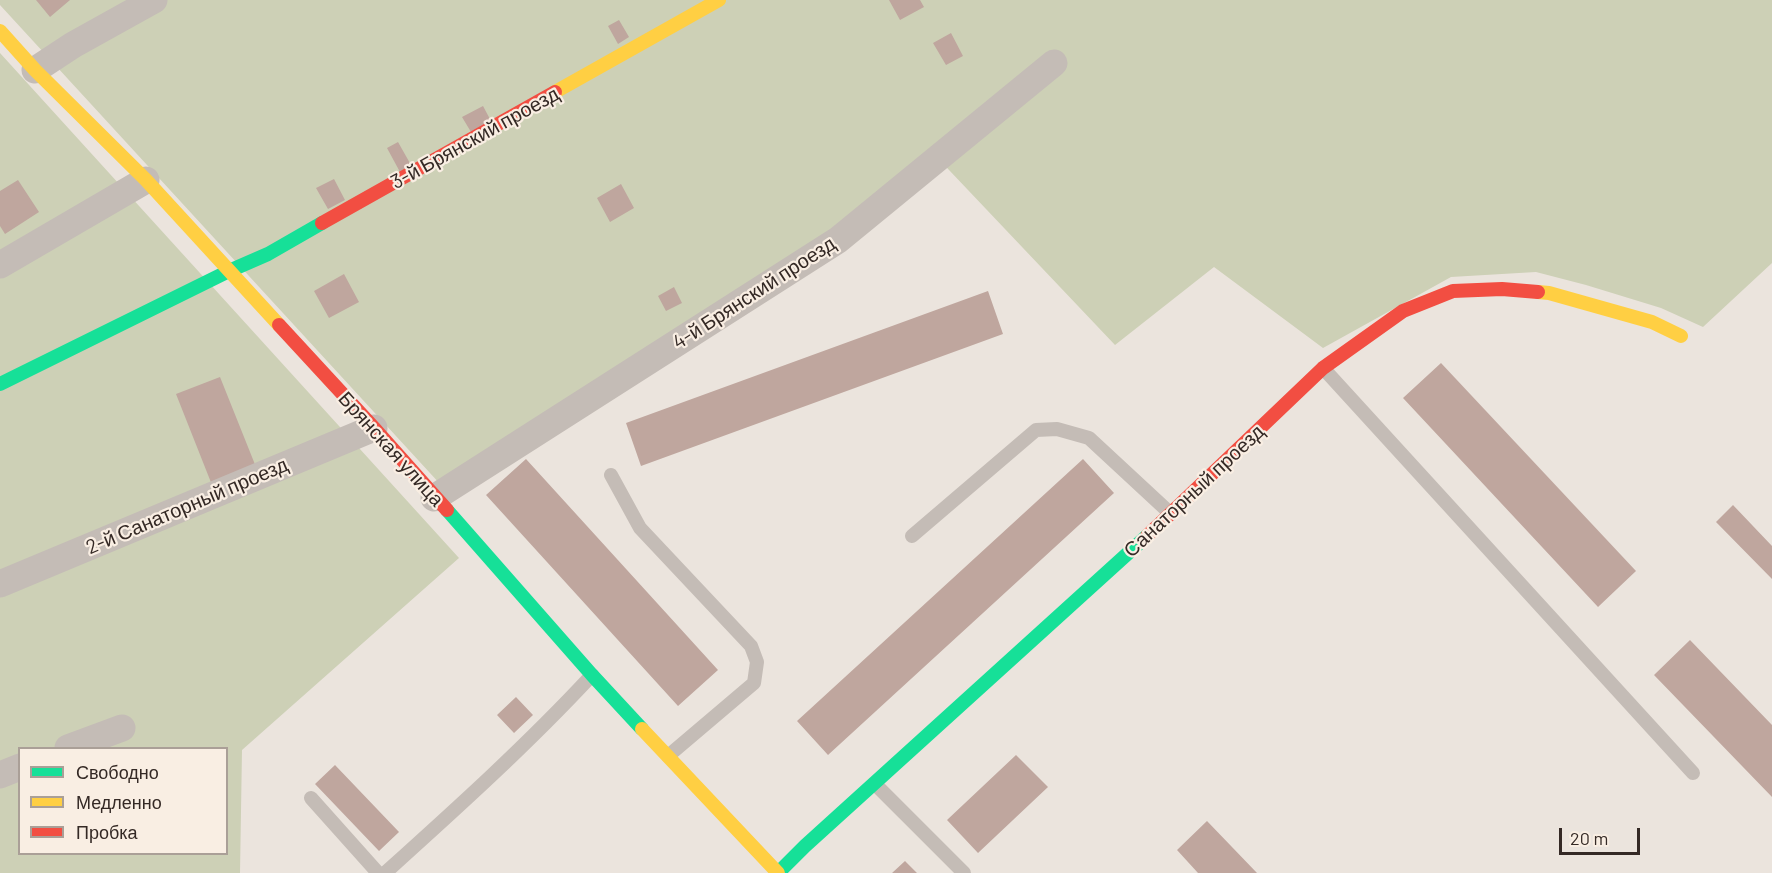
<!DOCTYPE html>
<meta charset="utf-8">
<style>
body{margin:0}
#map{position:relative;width:1772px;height:873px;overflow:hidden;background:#ebe4dd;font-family:Barlow,sans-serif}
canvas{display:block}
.legend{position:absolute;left:18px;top:747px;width:210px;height:108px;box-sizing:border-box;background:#f9eee3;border:2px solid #aa9f97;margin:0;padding:8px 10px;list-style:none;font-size:18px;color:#342925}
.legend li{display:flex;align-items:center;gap:12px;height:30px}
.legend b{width:30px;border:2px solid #aa9f97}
.scale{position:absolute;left:1559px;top:828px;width:81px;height:27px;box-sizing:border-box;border:3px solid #342925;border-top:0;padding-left:8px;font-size:18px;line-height:21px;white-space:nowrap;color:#342925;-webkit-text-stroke:4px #f9eee3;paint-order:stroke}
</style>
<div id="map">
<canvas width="1772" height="873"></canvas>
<ul class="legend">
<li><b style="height:8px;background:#16e098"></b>Свободно</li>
<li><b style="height:8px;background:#ffcf43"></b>Медленно</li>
<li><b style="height:8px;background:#f24e42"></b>Пробка</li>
</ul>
<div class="scale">20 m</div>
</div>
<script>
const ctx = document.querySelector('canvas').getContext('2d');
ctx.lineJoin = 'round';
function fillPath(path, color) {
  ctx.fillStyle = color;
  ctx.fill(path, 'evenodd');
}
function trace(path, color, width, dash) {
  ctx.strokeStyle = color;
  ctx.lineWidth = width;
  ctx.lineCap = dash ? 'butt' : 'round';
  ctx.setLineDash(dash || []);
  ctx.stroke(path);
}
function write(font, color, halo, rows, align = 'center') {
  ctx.font = font + ' Barlow,sans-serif';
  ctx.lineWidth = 4.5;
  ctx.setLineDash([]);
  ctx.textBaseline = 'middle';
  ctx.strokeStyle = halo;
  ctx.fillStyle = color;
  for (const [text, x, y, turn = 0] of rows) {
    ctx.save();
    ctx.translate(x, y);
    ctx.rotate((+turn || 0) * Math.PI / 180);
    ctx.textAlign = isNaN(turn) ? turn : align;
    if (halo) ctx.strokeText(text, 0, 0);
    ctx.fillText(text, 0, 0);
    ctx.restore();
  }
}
const green = new Path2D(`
 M0 0H1772V263L1703 327 1661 308 1586 285 1536 272 1451 277 1323 348 1214 267 1115 345 931 151 825 235 441 485 0 5Z
 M0 53 459 558 242 750 240 873H0ZM20 748H226V854H20Z`);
const building = new Path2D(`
 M36 0H70L50 17Z
 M889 0H920L924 7 900 20Z
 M619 20 629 37 618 44 608 26Z
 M951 33 963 56 946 65 933 43Z
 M483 106 491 121 471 132 462 117Z
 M398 142 411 165 400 172 387 148Z
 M334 179 345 200 328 209 316 188Z
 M18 180 39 212 5 234 0 226V191Z
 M621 184 634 208 610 222 597 198Z
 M344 274 359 302 329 318 314 291Z
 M674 287 682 303 666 311 658 296Z
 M988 291 1003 334 641 466 626 423Z
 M1441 363 1636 571 1598 607 1403 398Z
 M220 377 256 467 212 485 176 394Z
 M526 459 718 670 678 706 486 495Z
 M1083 459 1114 493 828 755 797 721Z
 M1733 505 1772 546V579L1716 522Z
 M1690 640 1772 725V797L1654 675Z
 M516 697 533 715 514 733 497 715Z
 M1016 755 1048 787 978 853 947 820Z
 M335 765 399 832 379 851 315 784Z
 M1207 821 1257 873H1198L1177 850Z
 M905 861 917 873H892Z`);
const lane = new Path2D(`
 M1323 368 1693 773
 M611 475 640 528 751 646 757 662 754 683 668 756
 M912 536 1036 430 1057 429 1089 438 1171 514
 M875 784 964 873
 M311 798 378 873
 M385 873C456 809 527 745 592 675`);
const street = new Path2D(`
 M35 70 73 45 154 0
 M0 265 146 180
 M434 498 838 240 1054 63
 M0 584 374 428
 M68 748 122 728
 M0 775 20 767`);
const fast = new Path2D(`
 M0 384 229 271 268 254 322 223
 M447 510 592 675 642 729
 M778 873 805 846 1147 536`);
const slow = new Path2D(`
 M0 31 35 70 146 180 279 325
 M555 92 719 0
 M1538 292 1549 293 1652 322 1681 336
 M642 729 778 873`);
const jam = new Path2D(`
 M322 223 555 92
 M279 325 374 428 447 510
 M1147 536 1323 368 1403 311 1453 291 1502 289 1538 292`);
const streetNames = [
 ["3-й Брянский проезд",475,138,-29],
 ["4-й Брянский проезд",754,293,-33],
 ["Брянская улица",391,449,48],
 ["Санаторный проезд",1194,491,-43],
 ["2-й Санаторный проезд",187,506,-23]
];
fillPath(green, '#cdd0b6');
fillPath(building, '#bfa69e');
trace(lane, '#c4bcb6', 14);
trace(street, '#c4bcb6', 27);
trace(fast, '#16e098', 14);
trace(slow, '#ffcf43', 14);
trace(jam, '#f24e42', 14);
write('20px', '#342925', '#f9eee3', streetNames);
</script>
